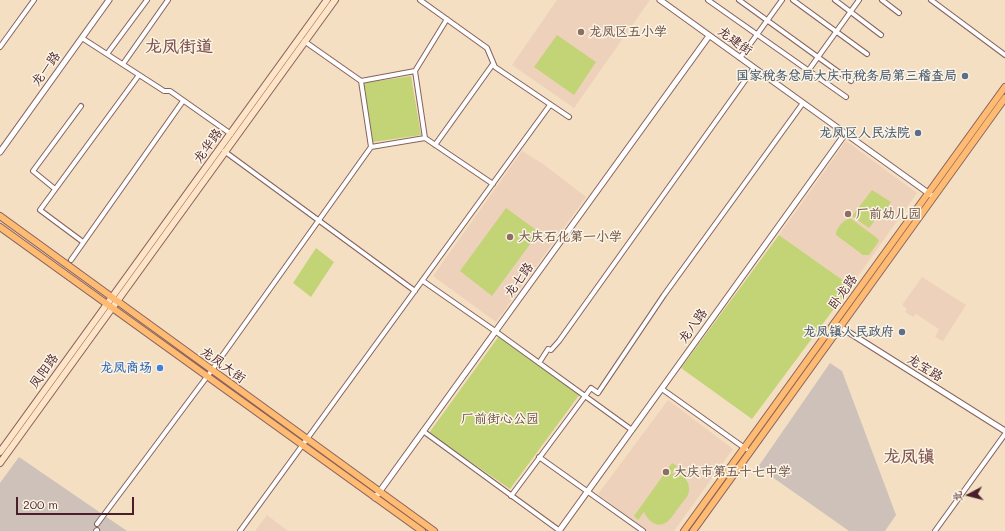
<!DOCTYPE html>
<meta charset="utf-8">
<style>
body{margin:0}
#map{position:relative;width:1005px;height:531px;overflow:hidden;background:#f4dfc2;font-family:Mali,"LXGW WenKai TC",sans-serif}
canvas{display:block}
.north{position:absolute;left:949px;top:475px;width:40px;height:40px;-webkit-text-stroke:3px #fcf5e5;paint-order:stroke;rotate:263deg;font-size:11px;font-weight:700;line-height:16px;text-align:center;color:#4a1f2b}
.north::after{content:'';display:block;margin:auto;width:14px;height:18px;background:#4a1f2b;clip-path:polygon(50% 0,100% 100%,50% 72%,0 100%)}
.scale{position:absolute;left:16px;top:497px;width:118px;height:18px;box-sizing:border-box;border:2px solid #4a1f2b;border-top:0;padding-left:5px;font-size:12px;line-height:14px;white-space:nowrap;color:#4a1f2b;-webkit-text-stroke:3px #fcf5e5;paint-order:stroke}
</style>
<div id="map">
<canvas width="1005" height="531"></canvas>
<div class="north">北</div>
<div class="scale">200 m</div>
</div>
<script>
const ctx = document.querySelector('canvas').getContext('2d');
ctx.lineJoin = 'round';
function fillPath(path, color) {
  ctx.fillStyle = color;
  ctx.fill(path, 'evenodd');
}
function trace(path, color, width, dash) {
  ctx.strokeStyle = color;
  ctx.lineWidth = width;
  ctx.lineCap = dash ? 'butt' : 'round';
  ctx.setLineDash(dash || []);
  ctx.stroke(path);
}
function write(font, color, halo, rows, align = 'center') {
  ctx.font = font + ' Mali,"LXGW WenKai TC",sans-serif';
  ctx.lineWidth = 3;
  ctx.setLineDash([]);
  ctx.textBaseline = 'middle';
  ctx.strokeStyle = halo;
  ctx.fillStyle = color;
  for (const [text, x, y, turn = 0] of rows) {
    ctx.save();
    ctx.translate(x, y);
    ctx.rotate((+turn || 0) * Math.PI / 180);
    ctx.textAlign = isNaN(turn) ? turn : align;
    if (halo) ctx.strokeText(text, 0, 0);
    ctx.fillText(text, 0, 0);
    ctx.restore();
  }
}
const built = new Path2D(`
 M557 0H650L574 108 512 65Z
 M846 141 917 193 851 286 779 235Z
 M522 151 543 164 586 197 496 322 433 276Z
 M922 277 966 305 943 341 935 337 939 329 916 314 913 317 905 312 907 309 902 305Z
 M668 400 733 449 674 531H646L598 494Z
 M267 515 288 531H255Z`);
const industrial = new Path2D(`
 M830 363 842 371 896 515 885 531H849L758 467Z
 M19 457 127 531H0V483Z`);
const green = new Path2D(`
 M557 35 596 62 574 95 534 67Z
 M411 76 421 135 373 142 364 83Z
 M872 190 891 202 884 212 883 210 869 228 852 216Z
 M506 208 539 232 492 296 460 271Z
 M850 218 877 238 879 241 869 255H863L836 235C836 227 843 221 850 218Z
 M779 235 851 286 752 419 681 368Z
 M316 248 334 262 311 297 293 283Z
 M499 336 580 394 510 489 429 433Z
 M672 463 677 466 672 473 684 476C686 480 689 483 689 488 690 496 683 501 679 507 675 512 671 519 667 522 657 529 648 521 644 512L638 520 634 516Z`);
const minor = new Path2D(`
 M420 0 487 48 495 67 569 117
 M708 0 846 97
 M739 0 851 81
 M793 0 867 54
 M835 0 881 35
 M882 0 899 13
 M931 0 1005 55
 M82 38 164 91H170L231 134
 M304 41 361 81
 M0 47 34 0
 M107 54 147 0
 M740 58 782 0
 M123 64 168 0
 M415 71 447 19
 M808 71 859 0
 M425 138 493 184
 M435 145 493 64
 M224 151 415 291
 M55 189 33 171 81 106
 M83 242 40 210 139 75
 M71 260 183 101
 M423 281 495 331 632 430
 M539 363 548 349 551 350 559 341 754 68
 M662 389 746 449
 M423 431 560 531
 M539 457 643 531
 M511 496 591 388 598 393 664 295 803 103
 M97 524 212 370 371 147 361 81 415 71 425 138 371 147
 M96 531 97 530
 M240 531 550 105
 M935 531 1005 434`);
const tertiary = new Path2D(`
 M660 0 931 195
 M0 152 109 0
 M834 323 1005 431
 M375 498 709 36
 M559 531 845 134`);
const secondary = new Path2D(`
 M0 452 327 0
 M0 463 335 0`);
const primary = new Path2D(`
 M0 216 434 531
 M0 227 422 531
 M684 531 1005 87
 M693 531 1005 98`);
const markers = [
 [581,32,4,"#8d6e63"],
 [965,76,4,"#5c6f8a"],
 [918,133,4,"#5c6f8a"],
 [848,214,4,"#8d6e63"],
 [510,237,4,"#8d6e63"],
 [902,332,4,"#5c6f8a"],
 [160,368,4,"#3f7fe0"],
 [666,472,4,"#8d6e63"]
];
const educationNames = [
 ["龙凤区五小学",589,32],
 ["厂前幼儿园",856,214],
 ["大庆石化第一小学",518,237],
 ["大庆市第五十七中学",674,472]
];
const streetNames = [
 ["龙建街",735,41,36],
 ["龙一路",46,69,-54],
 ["龙华路",208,146,-54],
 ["龙七路",519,280,-54],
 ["卧龙路",843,292,-54],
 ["龙八路",693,326,-54],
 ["龙凤大街",223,365,36],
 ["龙宝路",925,368,32],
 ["凤阳路",44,371,-54]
];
const serviceNames = [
 ["国家税务总局大庆市税务局第三稽查局",957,76],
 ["龙凤区人民法院",910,133],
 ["龙凤镇人民政府",894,332]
];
const shopNames = [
 ["龙凤商场",152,368]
];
const parkNames = [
 ["厂前街心公园",500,419]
];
const districtNames = [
 ["龙凤街道",179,47],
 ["龙凤镇",909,457]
];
fillPath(built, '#eed1ba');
fillPath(industrial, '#cec1ba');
fillPath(green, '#c3d477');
trace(minor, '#866260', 6);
trace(tertiary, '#866260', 7);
trace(secondary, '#866260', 8);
trace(primary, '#866260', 8);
trace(minor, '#fff', 4);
trace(tertiary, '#fff', 5);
trace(secondary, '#ffe4c6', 6);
trace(primary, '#ffbb71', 6);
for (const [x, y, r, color] of markers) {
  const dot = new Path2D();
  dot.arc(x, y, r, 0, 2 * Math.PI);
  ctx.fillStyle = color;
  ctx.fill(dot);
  trace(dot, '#fcf5e5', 1.5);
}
write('bold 13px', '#785e54', '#fcf5e5', educationNames, 'left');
write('13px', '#4a1f2b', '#fcf5e5', streetNames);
write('bold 13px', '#4e5e75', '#fcf5e5', serviceNames, 'right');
write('bold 13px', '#366cbe', '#fcf5e5', shopNames, 'right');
write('13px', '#684c3e', '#fcf5e5', parkNames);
write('bold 17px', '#805453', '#fcf5e5', districtNames);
</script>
